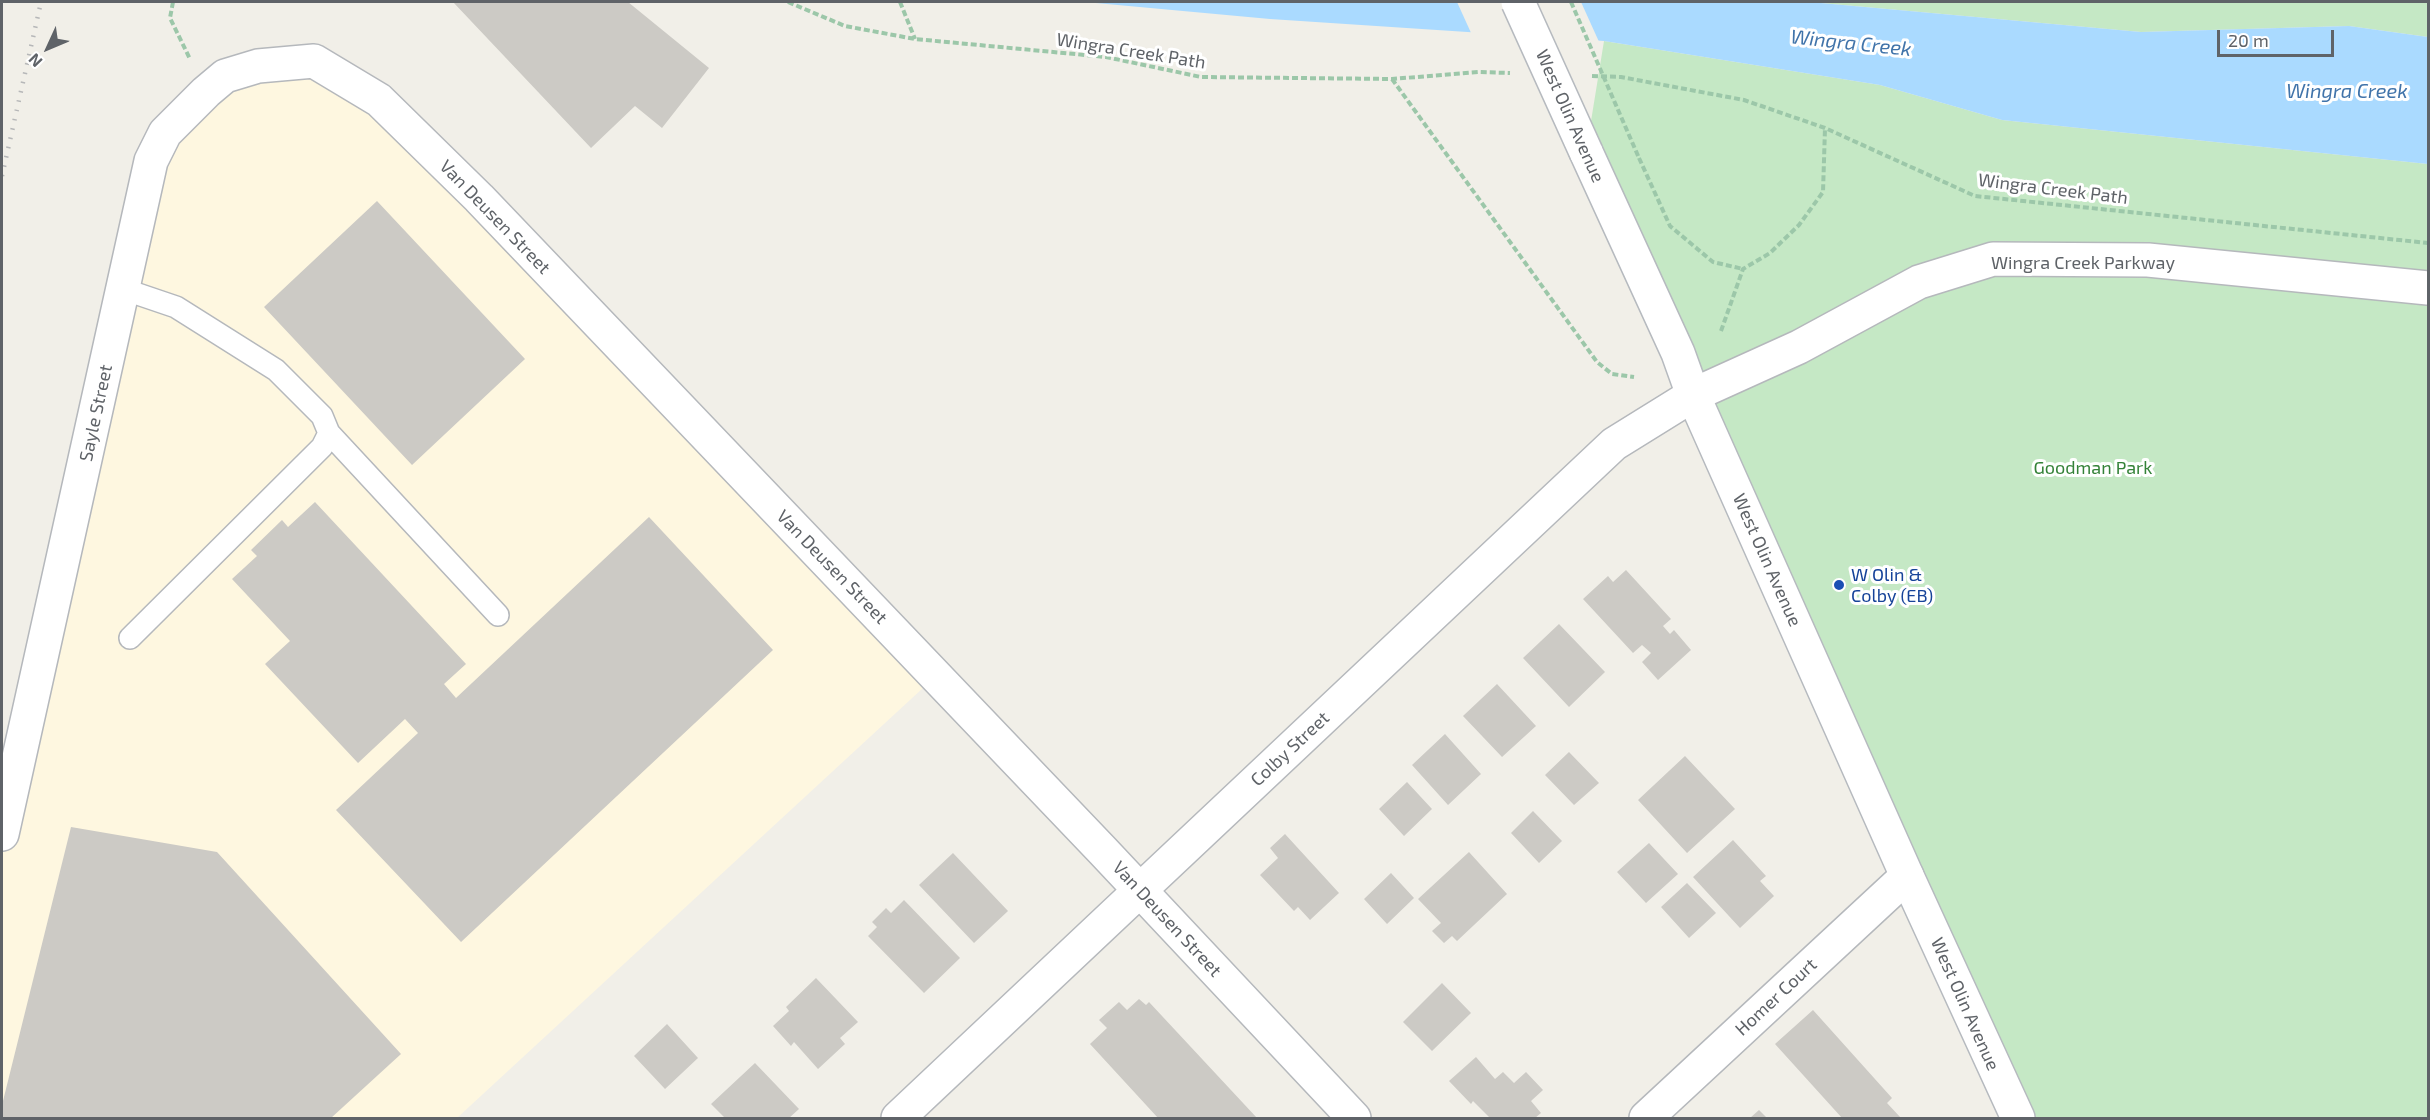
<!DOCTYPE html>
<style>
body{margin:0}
#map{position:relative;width:2430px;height:1120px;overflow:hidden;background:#f1efe8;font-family:"Exo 2",sans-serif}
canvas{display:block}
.frame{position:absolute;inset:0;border:3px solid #5f6368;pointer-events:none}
.north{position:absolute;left:18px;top:18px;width:60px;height:60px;-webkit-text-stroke:4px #fff;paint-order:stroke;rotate:226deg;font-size:16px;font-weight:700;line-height:24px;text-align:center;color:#5f6368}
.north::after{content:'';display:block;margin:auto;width:21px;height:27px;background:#5f6368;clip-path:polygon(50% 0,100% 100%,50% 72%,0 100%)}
.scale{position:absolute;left:2217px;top:30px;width:117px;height:27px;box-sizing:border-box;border:3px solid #5f6368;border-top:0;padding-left:8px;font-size:18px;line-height:21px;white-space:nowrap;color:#5f6368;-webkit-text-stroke:4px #fff;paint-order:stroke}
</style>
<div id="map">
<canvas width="2430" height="1120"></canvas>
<div class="frame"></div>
<div class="north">N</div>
<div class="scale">20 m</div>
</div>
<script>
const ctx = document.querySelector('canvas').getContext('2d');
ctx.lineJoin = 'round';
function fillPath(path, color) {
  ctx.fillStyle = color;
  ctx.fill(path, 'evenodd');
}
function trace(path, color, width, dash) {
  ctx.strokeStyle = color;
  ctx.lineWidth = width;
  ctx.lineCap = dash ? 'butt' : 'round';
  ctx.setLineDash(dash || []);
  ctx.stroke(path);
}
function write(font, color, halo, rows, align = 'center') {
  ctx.font = font + ' "Exo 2",sans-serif';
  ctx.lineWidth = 6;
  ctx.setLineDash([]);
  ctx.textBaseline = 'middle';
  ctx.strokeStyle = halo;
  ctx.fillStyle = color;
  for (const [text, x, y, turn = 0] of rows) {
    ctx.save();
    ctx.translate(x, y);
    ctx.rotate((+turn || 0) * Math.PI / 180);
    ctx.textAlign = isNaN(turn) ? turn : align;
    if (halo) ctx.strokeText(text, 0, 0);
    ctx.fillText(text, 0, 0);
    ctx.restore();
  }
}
const commercial = new Path2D(`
 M314 61 379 100 936 676 457 1118H2V834L151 161 206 92Z`);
const green = new Path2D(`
 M1810 2H2428V37L2349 26 2141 32Z
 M1604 41 1880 85 2002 120 2428 164V1118H2018L1586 152Z`);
const water = new Path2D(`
 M1085 2H1810L2141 32 2349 26 2428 37V164L2002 120 1880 85 1604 41 1270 19Z`);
const pier = new Path2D(`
 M1457 2H1581L1600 44 1472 35Z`);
const building = new Path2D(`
 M453 2H628L709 68 662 128 635 106 591 148Z
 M377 201 525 359 412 465 264 307Z
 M315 502 466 664 444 684 456 698 649 517 773 650 461 942 336 810 418 733 405 719 358 763 265 664 290 641 232 579 257 556 251 550 282 520 288 527Z
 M1626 570 1671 619 1663 626 1670 634 1674 630 1691 650 1658 680 1642 662 1651 653 1642 645 1633 653 1583 599 1608 576 1613 582Z
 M1559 624 1605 672 1569 707 1523 658Z
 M1497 684 1536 726 1502 757 1463 716Z
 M1445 734 1481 774 1448 805 1412 765Z
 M1569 752 1599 783 1574 805 1545 775Z
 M1685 756 1735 809 1687 853 1638 800Z
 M1407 782 1432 809 1404 836 1379 809Z
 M1533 811 1562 841 1539 863 1511 833Z
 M71 827 217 852 401 1054 331 1118H2V1105Z
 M1285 834 1339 893 1310 920 1298 907 1294 911 1260 875 1278 858 1270 848Z
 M1733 840 1766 876 1760 881 1774 896 1740 928 1693 877Z
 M1649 843 1678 874 1646 903 1617 872Z
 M1469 852 1507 894 1457 941 1452 936 1444 943 1432 931 1441 923 1418 899Z
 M953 853 1008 911 974 943 919 885Z
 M1391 873 1414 898 1387 924 1364 899Z
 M1687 883 1716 913 1689 938 1661 907Z
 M904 900 960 958 924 993 868 936 877 927 872 922 886 908 891 913Z
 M816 978 858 1022 840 1038 845 1044 818 1069 794 1042 791 1046 773 1026 789 1011 786 1007Z
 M1442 983 1471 1013 1432 1051 1403 1022Z
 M1139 999 1146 1005 1149 1002 1257 1118H1158L1090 1044 1107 1028 1099 1020 1119 1002 1127 1010Z
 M1813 1010 1892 1098 1887 1103 1901 1118H1842L1775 1044Z
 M667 1024 698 1058 665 1089 634 1056Z
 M1476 1057 1495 1079 1503 1072 1514 1083 1526 1072 1543 1090 1531 1101 1541 1113 1535 1118H1490L1473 1101 1471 1104 1449 1081Z
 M755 1063 799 1109 789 1118H725L711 1104Z
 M1759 1110 1767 1118H1750Z`);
const path = new Path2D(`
 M173 2 170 18 190 59
 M788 2 845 26 915 39 1106 57 1201 77 1392 79 1478 72 1510 73
 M900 2 915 39
 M1592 76 1621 77 1744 100 1825 128 1975 196 2428 243
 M1392 79 1597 362 1612 374 1634 377
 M1639 158 1670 226 1713 262 1743 269
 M1721 331 1743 269 1770 253 1799 225 1823 192 1825 128`);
const lane = new Path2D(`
 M123 289 176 307 276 370 322 416 329 433 322 447 130 638
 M329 433 498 615`);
const street = new Path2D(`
 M2 834 151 161 165 133 206 92 225 76 258 66 314 61 379 100 479 198 1103 851 1354 1118
 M898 1118 1614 444 1693 395 1799 347 1919 282 1993 259 2148 260 2428 288
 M1646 1118 1907 876`);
const secondary = new Path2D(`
 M1586 152 1678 353 1693 395 1907 876 2018 1118`);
const rail = new Path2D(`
 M2 176 41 2`);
const pathBridge = new Path2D(`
 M1571 2 1639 158`);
const secondaryBridge = new Path2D(`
 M1518 2 1586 152`);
const markers = [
 [1839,585,6,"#1a4fb4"]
];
const streetNames = [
 ["Wingra Creek Path",1131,51,9],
 ["West Olin Avenue",1570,116,66],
 ["Wingra Creek Path",2053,189,7],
 ["Van Deusen Street",495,217,46],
 ["Wingra Creek Parkway",2083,263],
 ["Sayle Street",96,413,-78],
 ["West Olin Avenue",1767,560,66],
 ["Van Deusen Street",832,567,46],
 ["Colby Street",1290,749,-43],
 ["Van Deusen Street",1167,919,47],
 ["Homer Court",1776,997,-43],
 ["West Olin Avenue",1965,1004,66]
];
const parkNames = [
 ["Goodman Park",2093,468]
];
const transitNames = [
 ["W Olin &",1851,575],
 ["Colby (EB)",1851,596]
];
const waterNames = [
 ["Wingra Creek",1851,43,6],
 ["Wingra Creek",2347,91]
];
fillPath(commercial, '#fef7e0');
fillPath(green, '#c5e8c5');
fillPath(water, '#aadaff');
fillPath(pier, '#f1efe8');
fillPath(building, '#cccac5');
trace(lane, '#b5b8bc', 24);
trace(street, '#b5b8bc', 36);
trace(secondary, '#b6babf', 36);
trace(path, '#9cc7a9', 4, [6, 3]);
trace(lane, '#fff', 21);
trace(street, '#fff', 33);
trace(secondary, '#fff', 33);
trace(rail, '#b6b7b8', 4.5, [1.5, 8]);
trace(secondaryBridge, '#b6babf', 36, []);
trace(pathBridge, '#9cc7a9', 4, [6, 3]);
trace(secondaryBridge, '#fff', 33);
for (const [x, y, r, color] of markers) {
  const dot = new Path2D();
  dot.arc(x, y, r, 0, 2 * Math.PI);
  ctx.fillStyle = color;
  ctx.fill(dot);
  trace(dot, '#fff', 2);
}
write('18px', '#5f6368', '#fff', streetNames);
write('18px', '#348238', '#fff', parkNames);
write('18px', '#164399', '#fff', transitNames, 'left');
write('italic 20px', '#4174aa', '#fff', waterNames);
</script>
